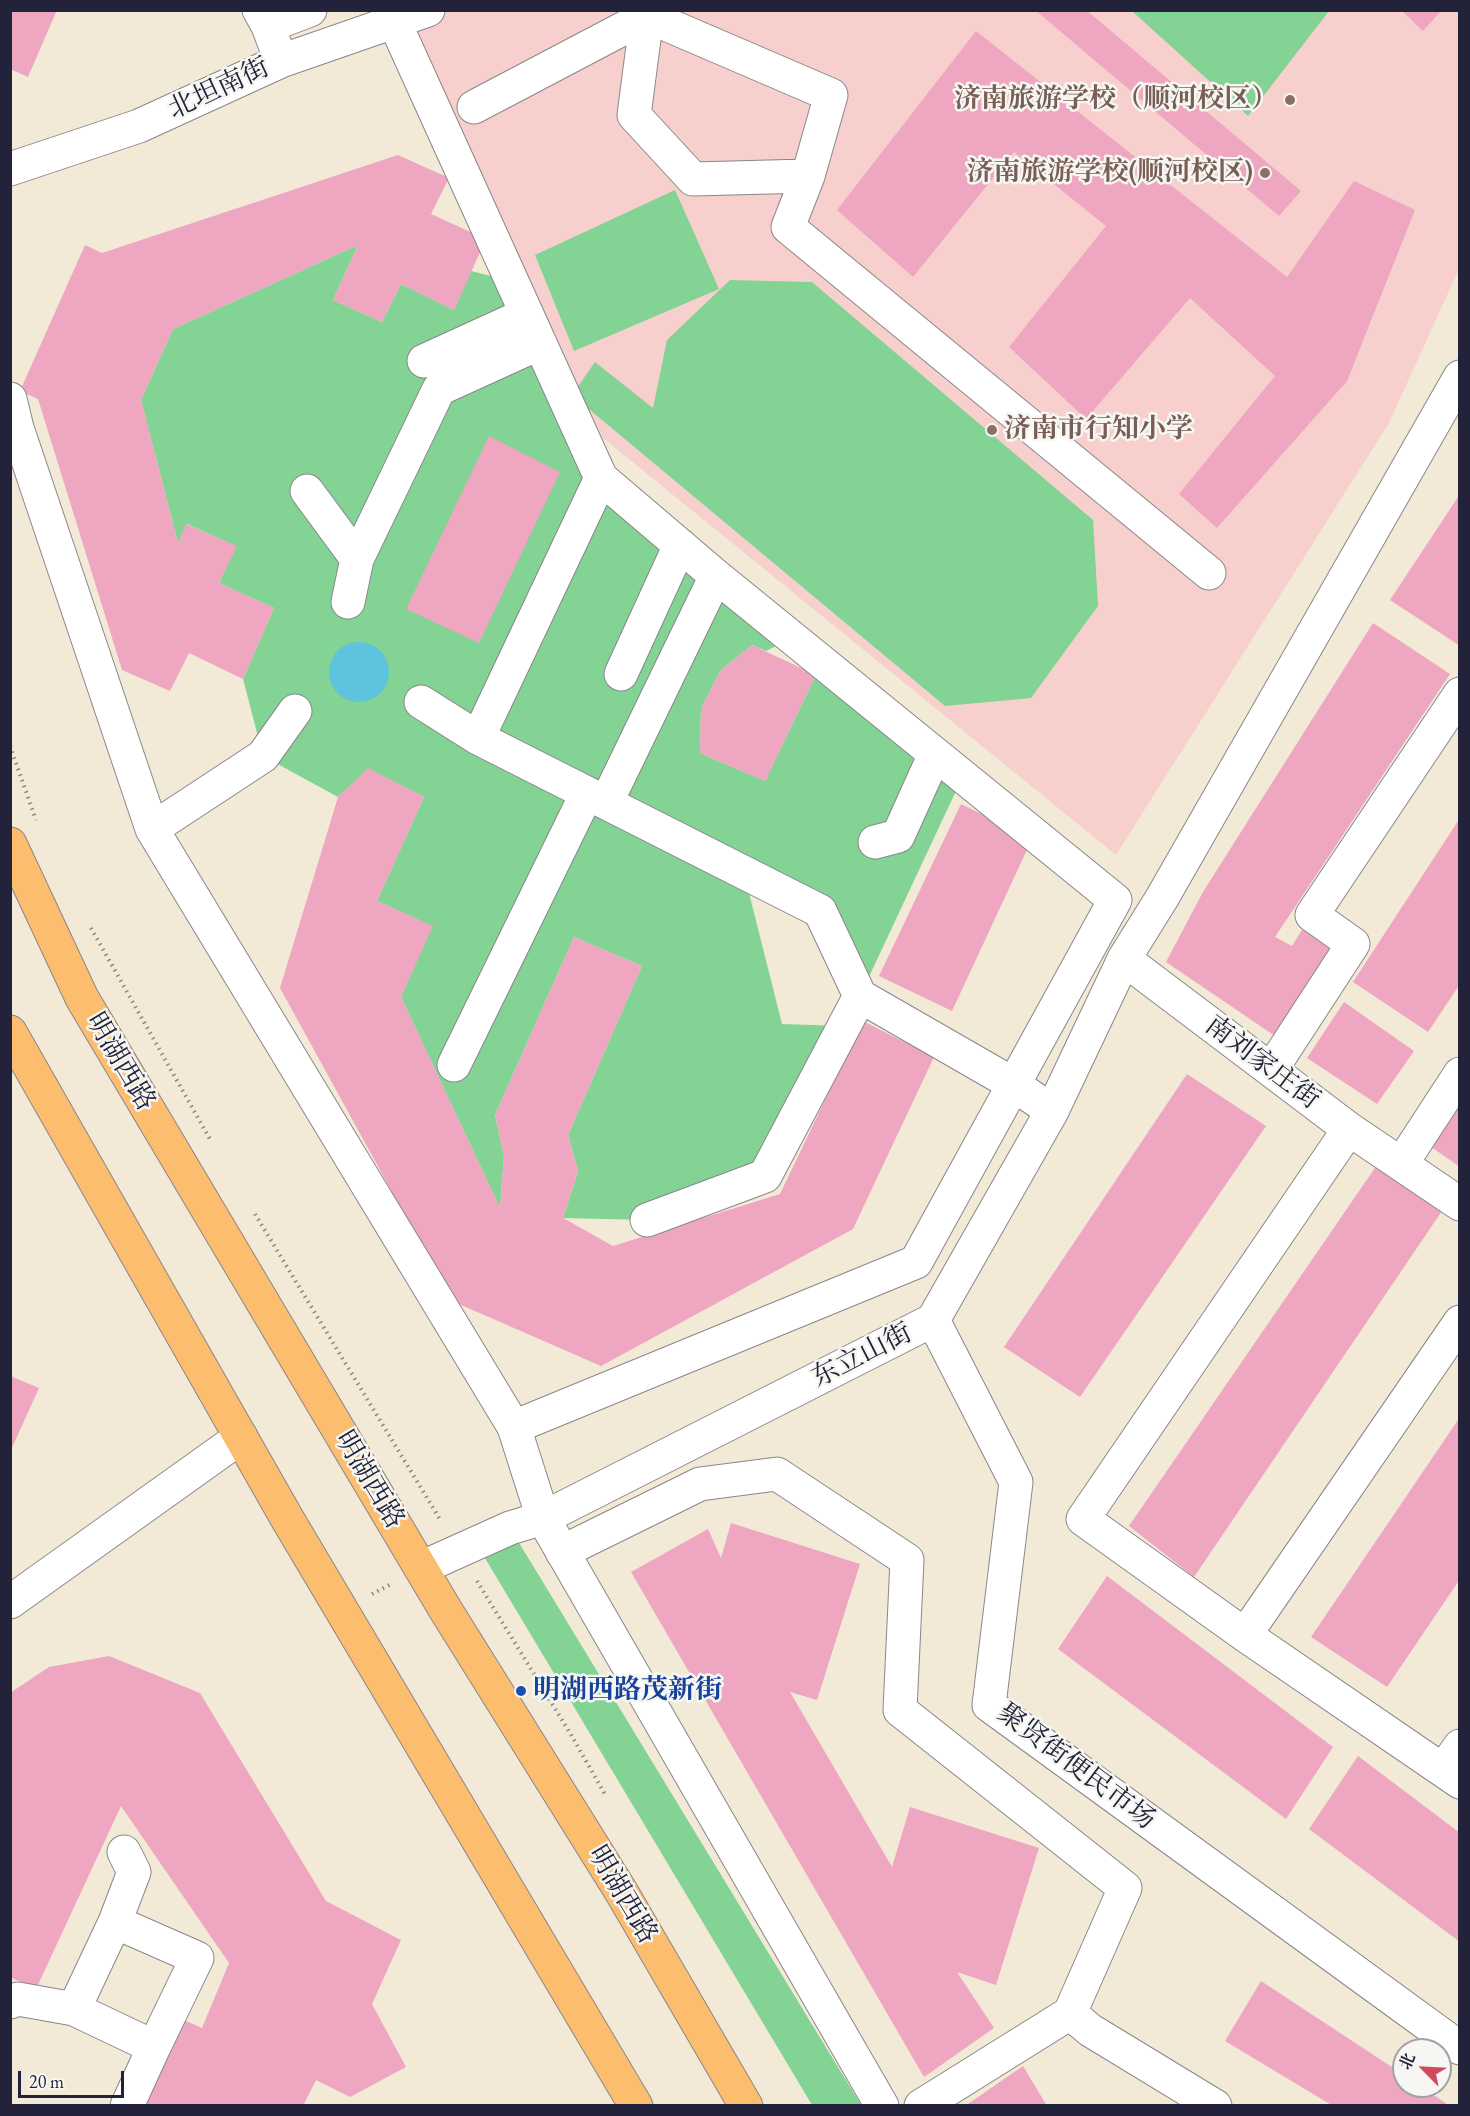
<!DOCTYPE html>
<meta charset="utf-8">
<style>
body{margin:0}
#map{position:relative;width:1470px;height:2116px;overflow:hidden;background:#f2ead7;font-family:"EB Garamond","Noto Serif SC",serif}
canvas{display:block}
.frame{position:absolute;inset:0;border:12px solid #22223b;pointer-events:none}
.north{position:absolute;left:1392px;top:2038px;width:60px;height:60px;box-sizing:border-box;background:#f6f6f2;border:2px solid #a1a1a9;border-radius:50%;rotate:294deg;font-size:16px;font-weight:700;line-height:24px;text-align:center;color:#22223b}
.north::after{content:'';display:block;margin:auto;width:21px;height:27px;background:#d1495b;clip-path:polygon(50% 0,100% 100%,50% 72%,0 100%)}
.scale{position:absolute;left:18px;top:2071px;width:106px;height:27px;box-sizing:border-box;border:3px solid #22223b;border-top:0;padding-left:8px;font-size:18px;line-height:21px;white-space:nowrap;color:#22223b;-webkit-text-stroke:4px #f6f6f2;paint-order:stroke}
</style>
<div id="map">
<canvas width="1470" height="2116"></canvas>
<div class="frame"></div>
<div class="north">北</div>
<div class="scale">20 m</div>
</div>
<script>
const ctx = document.querySelector('canvas').getContext('2d');
ctx.lineJoin = 'round';
function fillPath(path, color) {
  ctx.fillStyle = color;
  ctx.fill(path, 'evenodd');
}
function trace(path, color, width, dash) {
  ctx.strokeStyle = color;
  ctx.lineWidth = width;
  ctx.lineCap = dash ? 'butt' : 'round';
  ctx.setLineDash(dash || []);
  ctx.stroke(path);
}
function write(font, color, halo, rows, align = 'center') {
  ctx.font = font + ' "EB Garamond","Noto Serif SC",serif';
  ctx.lineWidth = 5;
  ctx.setLineDash([]);
  ctx.textBaseline = 'middle';
  ctx.strokeStyle = halo;
  ctx.fillStyle = color;
  for (const [text, x, y, turn = 0] of rows) {
    ctx.save();
    ctx.translate(x, y);
    ctx.rotate((+turn || 0) * Math.PI / 180);
    ctx.textAlign = isNaN(turn) ? turn : align;
    if (halo) ctx.strokeText(text, 0, 0);
    ctx.fillText(text, 0, 0);
    ctx.restore();
  }
}
const built = new Path2D(`
 M428 10 1459 11V269L1389 423 1116 855 603 438 394 21Z`);
const green = new Path2D(`
 M1132 11H1329L1248 116Z
 M675 190 719 289 574 351 535 255Z
 M358 245 333 300 382 322 401 284 454 310 471 271 511 281 601 478 792 638 766 651 752 645 720 671 701 709 700 753 765 781 816 675 963 776 860 996 820 911 744 873 782 1024 843 1026 765 1176 647 1220 563 1218 578 1171 568 1135 642 966 574 937 495 1115 504 1156 500 1208 401 997 432 926 377 901 424 797 368 769 338 797 263 756 243 679 274 608 219 583 236 546 187 524 178 543 141 400 173 329Z
 M730 280 812 282 1093 520 1098 606 1031 698 945 706 572 395 595 362 653 408 667 340Z
 M510 1528 861 2105H812L476 1543Z`);
const water = new Path2D(`
 M329 672a30 30 0 1 1 60 0a30 30 0 1 1-60 0Z`);
const building = new Path2D(`
 M10 10H57L28 77 10 69Z
 M1035 10H1086L1301 191 1279 216Z
 M1401 10H1442L1423 31Z
 M976 31 1287 277 1354 181 1415 210 1347 381 1217 528 1179 494 1275 376 1190 298 1086 419 1009 347 1106 226 1014 152 913 277 837 210Z
 M398 155 449 178 431 214 486 239 454 310 401 284 382 322 333 300 358 245 173 329 141 400 178 543 186 524 237 546 219 583 274 608 243 679 189 653 170 691 122 670 38 399 20 391 85 245 102 253Z
 M489 436 560 472 479 643 406 609Z
 M1460 494V646L1390 600Z
 M1373 623 1450 674 1275 937 1292 946 1305 925 1340 946 1275 1036 1166 962 1203 892Z
 M752 645 816 675 765 781 700 753 701 709 720 671Z
 M368 768 424 797 377 901 433 926 401 997 500 1208 504 1156 495 1115 574 937 642 966 568 1135 578 1171 563 1218 613 1246 780 1194 863 1021 934 1057 853 1229 601 1366 452 1301 280 988 338 797Z
 M961 804 1032 839 952 1011 879 976Z
 M1460 818V984L1428 1032 1353 982Z
 M1344 1002 1414 1051 1377 1104 1307 1058Z
 M1187 1074 1266 1126 1080 1397 1004 1347Z
 M1460 1091V1167L1424 1142Z
 M1377 1165 1442 1211 1194 1577 1129 1526Z
 M10 1376 39 1388 10 1452Z
 M1460 1417V1579L1387 1687 1311 1637Z
 M731 1523 860 1564 817 1700 790 1692 892 1867 910 1807 1039 1848 996 1985 957 1972 994 2028 924 2077 631 1572 708 1529 721 1558Z
 M1107 1576 1333 1747 1286 1819 1058 1649Z
 M109 1656 200 1693 326 1901 401 1940 372 2004 406 2067 350 2097 316 2080 303 2106H136L177 2017 202 2028 229 1963 121 1806 36 1989 10 1977V1693L49 1667Z
 M1358 1756 1460 1833V1942L1309 1829Z
 M1261 1981 1404 2075V2086H1420L1450 2106H1333L1225 2041Z
 M1023 2066 1047 2106H965Z`);
const path = new Path2D(`
 M10 746 36 820
 M91 928 211 1141
 M255 1214 441 1521
 M477 1581 570 1733 606 1796
 M372 1594 391 1584`);
const minor = new Path2D(`
 M259 10 268 26 281 61
 M645 10 647 16 831 95 808 176 788 227 1209 573
 M394 21 601 478 716 576 1115 900 916 1262 514 1427
 M268 26 310 10
 M474 107 647 16 634 115 693 179 808 176
 M10 169 139 126 281 61 428 10
 M424 361 527 314
 M10 399 17 428 152 829 263 756 295 711
 M307 491 357 559 348 602
 M357 559 439 389 540 343
 M621 674 680 545
 M421 702 478 738 820 911 860 996 1013 1084 1052 1111
 M478 738 601 478
 M606 803 716 576
 M152 829 514 1427 543 1518 882 2106
 M875 842 898 836 935 754
 M1124 959 1349 1129 1460 1204
 M454 1065 587 793
 M1271 1070 1353 944 1312 915 1460 694
 M1349 1129 1083 1519 1245 1635 1460 1782
 M1402 1163 1460 1074
 M647 1220 765 1176 860 996
 M933 1320 1016 1482 989 1705 1460 2048
 M562 1552 700 1484 777 1474 907 1560 900 1710 1125 1888 1070 2013 1090 2030 1215 2106
 M421 1568 510 1528 543 1518 933 1320 1052 1111 1124 959 1162 898 1460 377
 M10 1602 241 1437
 M1245 1635 1460 1322
 M1443 1770 1460 1746
 M115 1922 134 1872 124 1852
 M10 2002 18 1999 74 2009 154 2047 127 2106
 M74 2009 115 1922 197 1958 154 2047
 M921 2106 1070 2013`);
const major = new Path2D(`
 M10 844 82 998 445 1609 622 1893 746 2106
 M10 1032 288 1520 636 2106`);
const markers = [
 [1290,100,6,"#8d6e63"],
 [1265,173,6,"#8d6e63"],
 [992,430,6,"#8d6e63"],
 [521,1691,6,"#1a4fb4"]
];
const streetNames = [
 ["北坦南街",219,89,-25],
 ["明湖西路",120,1062,59],
 ["南刘家庄街",1262,1063,37],
 ["东立山街",862,1356,-27],
 ["明湖西路",369,1480,59],
 ["聚贤街便民市场",1076,1767,37],
 ["明湖西路",622,1895,59]
];
const educationNames = [
 ["济南旅游学校（顺河校区）",1278,100],
 ["济南旅游学校(顺河校区)",1253,173],
 ["济南市行知小学",1004,430,"left"]
];
const transitNames = [
 ["明湖西路茂新街",533,1691]
];
fillPath(built, '#f7d0ce');
fillPath(green, '#82d394');
fillPath(water, '#5ec3dc');
fillPath(building, '#eea6c1');
trace(minor, '#8a8689', 35);
trace(major, '#8a8689', 35);
trace(path, '#8a8689', 4, [1.5, 4.5]);
trace(minor, '#fff', 33);
trace(major, '#fcbd6e', 33);
for (const [x, y, r, color] of markers) {
  const dot = new Path2D();
  dot.arc(x, y, r, 0, 2 * Math.PI);
  ctx.fillStyle = color;
  ctx.fill(dot);
  trace(dot, '#f6f6f2', 2);
}
write('27px', '#22223b', '#f6f6f2', streetNames);
write('bold 27px', '#785e54', '#f6f6f2', educationNames, 'right');
write('bold 27px', '#164399', '#f6f6f2', transitNames, 'left');
</script>
